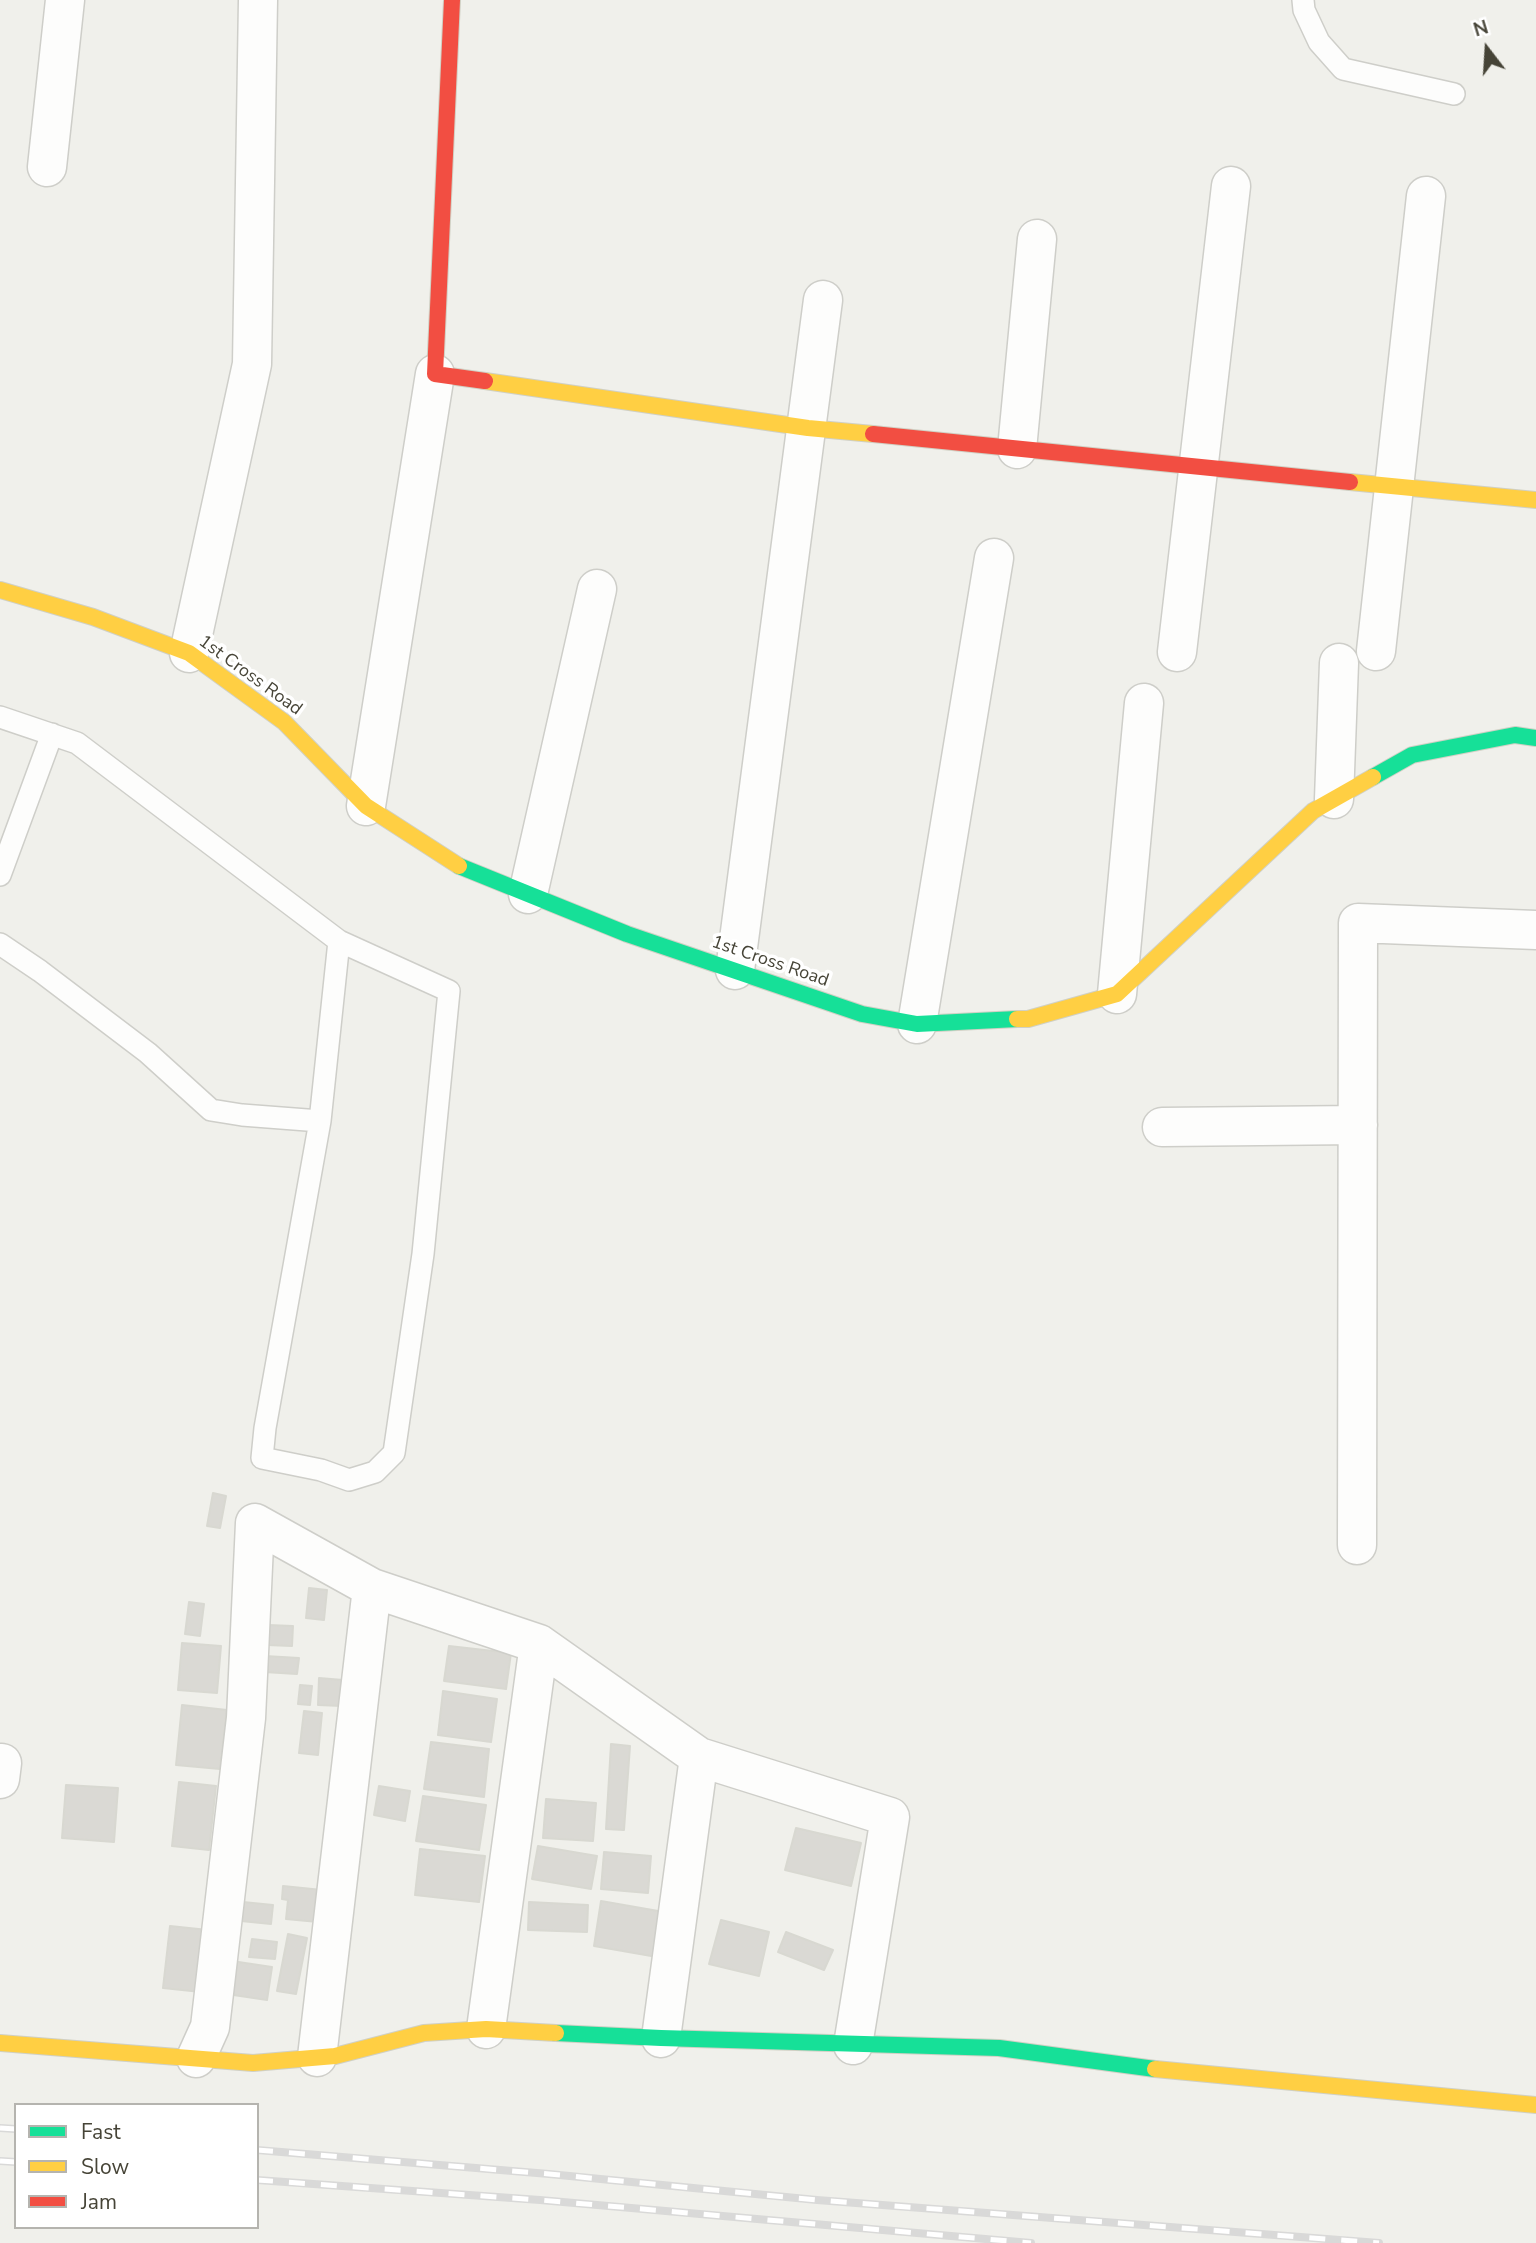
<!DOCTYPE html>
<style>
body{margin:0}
#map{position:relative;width:1536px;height:2243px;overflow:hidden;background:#f0f0eb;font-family:"Nunito Sans",sans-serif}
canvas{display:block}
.legend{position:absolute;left:14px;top:2103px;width:245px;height:126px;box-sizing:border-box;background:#fff;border:2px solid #b5b4af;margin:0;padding:9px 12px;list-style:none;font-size:21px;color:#464437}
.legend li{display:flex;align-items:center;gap:14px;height:35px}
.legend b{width:35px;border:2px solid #b5b4af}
.north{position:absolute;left:1452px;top:14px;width:70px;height:70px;-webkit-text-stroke:5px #fff;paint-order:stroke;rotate:343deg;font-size:19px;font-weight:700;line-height:28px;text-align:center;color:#464437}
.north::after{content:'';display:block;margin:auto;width:24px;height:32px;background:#464437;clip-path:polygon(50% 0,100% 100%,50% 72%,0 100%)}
</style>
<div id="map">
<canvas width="1536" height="2243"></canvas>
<ul class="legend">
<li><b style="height:9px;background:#16e098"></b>Fast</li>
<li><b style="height:9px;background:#ffcf43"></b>Slow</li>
<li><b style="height:9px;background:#f24e42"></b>Jam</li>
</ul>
<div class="north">N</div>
</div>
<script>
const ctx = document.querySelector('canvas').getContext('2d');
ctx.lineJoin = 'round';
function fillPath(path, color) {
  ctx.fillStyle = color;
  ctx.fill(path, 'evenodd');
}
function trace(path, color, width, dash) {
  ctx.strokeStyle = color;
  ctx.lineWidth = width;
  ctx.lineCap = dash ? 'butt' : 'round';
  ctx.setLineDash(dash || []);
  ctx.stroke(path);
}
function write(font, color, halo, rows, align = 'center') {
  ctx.font = font + ' "Nunito Sans",sans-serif';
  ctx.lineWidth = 7;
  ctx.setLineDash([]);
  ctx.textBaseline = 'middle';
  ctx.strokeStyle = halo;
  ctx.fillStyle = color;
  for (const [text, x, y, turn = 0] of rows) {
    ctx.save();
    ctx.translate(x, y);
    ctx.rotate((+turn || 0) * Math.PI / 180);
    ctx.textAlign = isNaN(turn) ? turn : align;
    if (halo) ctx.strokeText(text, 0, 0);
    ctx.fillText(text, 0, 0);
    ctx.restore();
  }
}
const building = new Path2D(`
 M213 1493 226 1496 220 1528 207 1526Z
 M309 1588 327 1590 324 1620 306 1618Z
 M189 1602 204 1604 200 1636 185 1634Z
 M268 1625 293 1626 292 1646 267 1645Z
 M182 1643 221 1646 217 1693 178 1690Z
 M449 1646 511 1653 506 1689 444 1681Z
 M265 1656 299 1658 297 1674 264 1672Z
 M319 1678 343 1680 342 1706 318 1705Z
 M300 1685 312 1686 310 1705 298 1704Z
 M443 1691 497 1699 491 1742 438 1735Z
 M182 1705 227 1710 220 1769 176 1765Z
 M304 1711 322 1713 318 1755 299 1753Z
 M431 1742 489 1749 484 1797 424 1789Z
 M611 1744 630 1746 624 1830 606 1829Z
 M179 1782 216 1786 209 1850 172 1846Z
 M66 1785 118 1788 114 1842 62 1838Z
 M379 1786 410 1791 405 1821 374 1815Z
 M423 1796 486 1805 479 1850 416 1841Z
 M546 1799 596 1803 593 1841 543 1838Z
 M796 1828 861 1843 851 1886 785 1870Z
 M538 1846 597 1856 591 1889 532 1879Z
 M420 1849 485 1856 479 1902 415 1895Z
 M604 1852 651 1856 648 1893 601 1889Z
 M283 1886 322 1890 318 1922 286 1919 288 1900 282 1899Z
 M601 1901 664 1912 657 1957 594 1946Z
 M243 1902 273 1905 271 1924 241 1921Z
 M529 1902 588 1905 587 1932 528 1930Z
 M721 1920 769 1932 759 1976 709 1964Z
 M170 1926 208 1930 201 1992 163 1988Z
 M786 1932 833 1950 824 1970 778 1952Z
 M288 1934 307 1938 296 1994 277 1991Z
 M252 1939 277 1942 275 1959 249 1957Z
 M225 1960 272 1967 267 2000 220 1993Z`);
const lane = new Path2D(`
 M1303 0 1304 10 1319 42 1343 69 1454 94
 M0 717 77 743 339 941 449 991 423 1254 394 1453 375 1472 349 1480 321 1470 262 1458 265 1428 320 1121
 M0 875 52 734
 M0 944 40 971 148 1053 211 1110 242 1115 320 1121 339 941`);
const street = new Path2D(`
 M47 167 65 0
 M1017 449 1037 239
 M1376 651 1426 196
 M1177 652 1231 186
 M189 653 252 364 258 0
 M1334 799 1339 663
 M366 806 435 374
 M528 894 597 589
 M735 970 823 300
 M1117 994 1144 703
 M917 1024 994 558
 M1162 1127 1358 1125
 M1357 1545 1358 923 1536 930
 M0 1779 2 1763
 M486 2029 539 1644
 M661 2038 699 1757
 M317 2057 372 1588
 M196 2058 210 2027 246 1718 255 1523 372 1588 539 1644 699 1757 890 1817 853 2045`);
const fast = new Path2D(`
 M1373 777 1412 755 1515 735 1536 738
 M459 866 627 934 862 1014 917 1024 1017 1019
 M556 2033 661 2038 999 2048 1155 2069`);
const slow = new Path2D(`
 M485 381 808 428 873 434
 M1350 482 1536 500
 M0 590 93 617 189 653 284 722 366 806 459 866
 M1017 1019H1028L1117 994 1313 811 1373 777
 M0 2043 253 2063 335 2056 424 2033 486 2029 556 2033
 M1155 2069 1536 2105`);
const jam = new Path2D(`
 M452 0 435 374 485 381
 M873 434 1350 482`);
const rail = new Path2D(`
 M0 2128 16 2129
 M257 2150 549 2174 817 2200 1379 2243
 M0 2161 16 2162
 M257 2180 540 2200 1031 2243`);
const streetNames = [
 ["1st Cross Road",250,676,36],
 ["1st Cross Road",770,962,19]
];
fillPath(building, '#dad9d4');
trace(building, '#d8d8d1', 2);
trace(lane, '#cecec9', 24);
trace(street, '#cecec9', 41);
trace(fast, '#d0d0c4', 18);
trace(slow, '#d0d0c4', 18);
trace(jam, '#d0d0c4', 18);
trace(lane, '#fdfdfc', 21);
trace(street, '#fdfdfc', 38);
trace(fast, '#16e098', 16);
trace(slow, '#ffcf43', 16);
trace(jam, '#f24e42', 16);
trace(rail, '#d9d9d8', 8);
trace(rail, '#fff', 5, [16]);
write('18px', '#464437', '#fff', streetNames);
</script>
